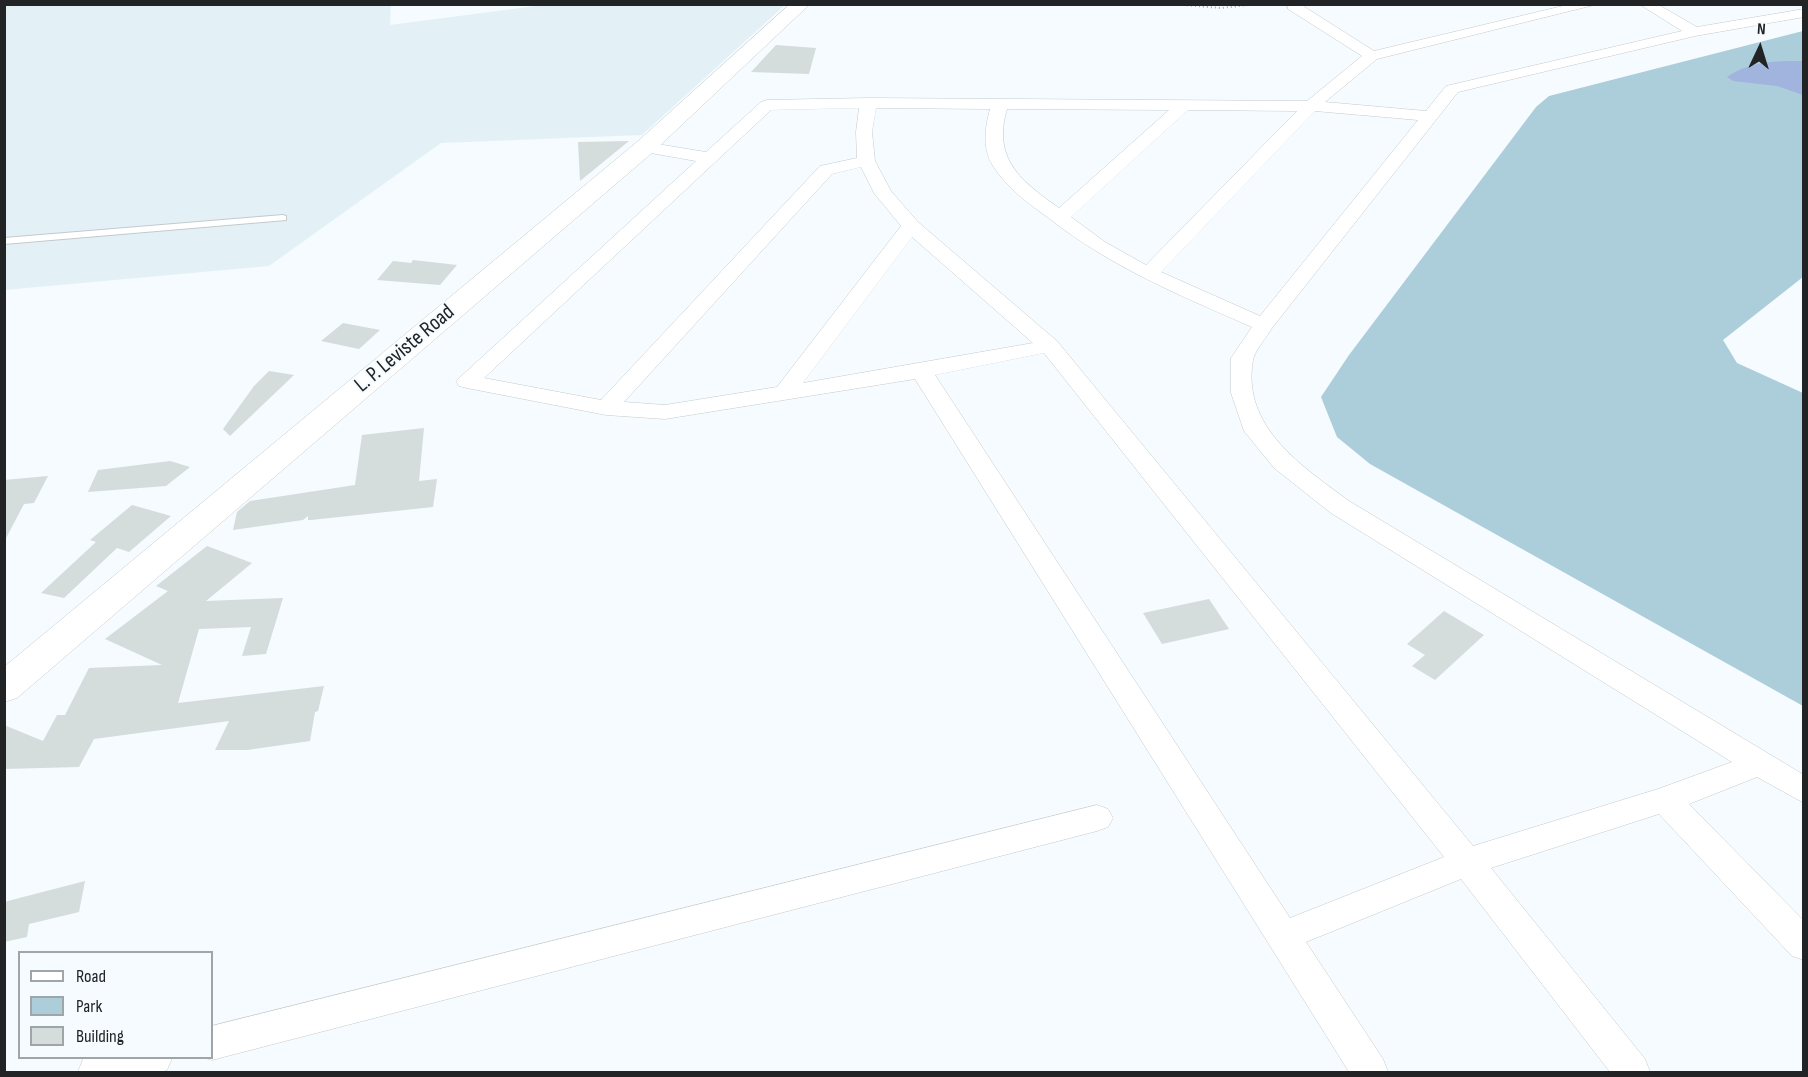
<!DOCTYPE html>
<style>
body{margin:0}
#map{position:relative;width:1808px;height:1077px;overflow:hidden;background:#f5fbfe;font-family:"Sofia Sans Condensed",sans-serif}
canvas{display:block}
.frame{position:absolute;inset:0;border:6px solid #212324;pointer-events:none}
.legend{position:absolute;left:18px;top:951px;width:195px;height:108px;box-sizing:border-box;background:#f5fbfe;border:2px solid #a0a5a7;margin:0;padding:8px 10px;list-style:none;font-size:18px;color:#212324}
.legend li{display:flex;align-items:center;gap:12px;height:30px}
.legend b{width:30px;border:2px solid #a0a5a7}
.north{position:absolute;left:1730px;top:18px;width:60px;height:60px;-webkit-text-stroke:4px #f5fbfe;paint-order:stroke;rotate:4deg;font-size:16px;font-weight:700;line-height:24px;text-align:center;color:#212324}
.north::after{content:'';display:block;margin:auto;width:21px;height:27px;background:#212324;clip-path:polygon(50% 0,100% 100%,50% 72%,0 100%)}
</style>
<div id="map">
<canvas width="1808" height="1077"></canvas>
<div class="frame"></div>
<ul class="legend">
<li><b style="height:8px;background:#fff"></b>Road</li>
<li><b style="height:16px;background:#accdda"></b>Park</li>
<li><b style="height:16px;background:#d5dcdc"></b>Building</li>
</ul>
<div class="north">N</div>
</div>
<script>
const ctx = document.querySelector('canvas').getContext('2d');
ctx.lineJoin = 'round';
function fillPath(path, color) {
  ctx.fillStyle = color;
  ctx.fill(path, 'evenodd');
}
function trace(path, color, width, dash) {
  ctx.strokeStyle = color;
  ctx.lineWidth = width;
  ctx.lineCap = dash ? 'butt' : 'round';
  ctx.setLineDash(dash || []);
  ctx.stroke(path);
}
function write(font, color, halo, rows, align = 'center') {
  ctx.font = font + ' "Sofia Sans Condensed",sans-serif';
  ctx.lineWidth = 4.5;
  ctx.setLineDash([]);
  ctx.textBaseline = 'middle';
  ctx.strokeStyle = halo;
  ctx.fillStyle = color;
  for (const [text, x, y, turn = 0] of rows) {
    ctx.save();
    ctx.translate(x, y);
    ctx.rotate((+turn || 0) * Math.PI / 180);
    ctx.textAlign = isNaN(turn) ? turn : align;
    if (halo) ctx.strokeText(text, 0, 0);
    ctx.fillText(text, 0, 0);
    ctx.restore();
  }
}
const built = new Path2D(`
 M551 4 785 5 642 135 441 143 269 266 5 290V5H391L390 25Z`);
const green = new Path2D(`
 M1803 31V277L1723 340 1737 363 1803 393V706L1370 464 1337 437 1321 397 1349 355 1536 107 1549 96Z`);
const water = new Path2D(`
 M1803 61V95L1777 86 1733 81 1727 77C1750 61 1776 61 1803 61Z`);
const building = new Path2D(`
 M776 45 816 48 809 74 751 72Z
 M629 141 580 181 578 142Z
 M413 260 457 265 440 285 377 280 393 261 411 263Z
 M343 323 380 330 359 349 321 341Z
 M269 371 294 375 230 436 223 429 254 386Z
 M424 428 419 481 437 479 433 507 311 520H308V516L303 520 233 530 237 512 250 501 355 485 362 435Z
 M170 461 190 467 166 486 88 492 98 470Z
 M48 476 34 503 24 504 4 542V480Z
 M132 505 171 516 129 552 117 548 64 598 41 593 96 542 90 540Z
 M207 546 252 563 206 601 283 598 266 654 242 656 251 627 199 629 178 703 324 686 318 711 315 712 310 741 247 750H215L229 721 94 739 79 767 4 769V725L43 741 57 715H65L89 668 162 665 105 639 168 591 156 586Z
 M1209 599 1229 629 1162 644 1143 613Z
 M1444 611 1484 635 1435 680 1412 666 1425 655 1407 644Z
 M85 881 79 912 29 924 27 937 4 942V902Z`);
const path = new Path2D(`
 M1171 4 1221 8 1258 4`);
const service = new Path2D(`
 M283 215 286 216V220L4 244V238Z`);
const minor = new Path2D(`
 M1287 4H1300L1374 51 1571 4H1598L1377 59 1325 102 1426 111 1446 86 1682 31 1639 4H1657L1697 27 1804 9V17L1695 36 1458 92 1272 328C1267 337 1255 350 1253 360 1241 427 1303 467 1349 501L1804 775V803L1757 777 1689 804 1804 921V960L1792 956 1659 814 1491 868 1645 1059 1650 1072H1610L1461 879 1306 942 1383 1059 1388 1072H1349L915 379 665 419 606 415 467 388 459 386 456 381 696 161 639 151 636 147 639 143 645 142 706 152 761 102 767 100 868 98 1307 101 1362 56 1288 9ZM859 108 856 132 857 158 820 166 601 400 484 378 771 110ZM876 108 990 109C985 127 982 149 993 166 1007 188 1029 204 1050 219 1111 267 1181 296 1252 327L1231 358V393L1244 431 1274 468 1331 513 1732 762 1658 789 1473 846 1057 341 918 222 891 191 875 161 872 132ZM1007 109 1169 110 1059 208C1021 181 992 159 1007 109ZM1188 110 1297 111 1146 265 1105 242 1071 217ZM1315 111 1418 120 1260 316 1161 272ZM861 167 874 193 901 226 777 387 665 405 624 402 832 174ZM912 237 1033 343 803 383ZM1044 353 1444 857 1290 918 935 375Z
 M1097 805 1108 809 1113 818 1108 827 1097 831 212 1060 205 1058H212V1026Z
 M88 1058H172L167 1070 161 1072H78L83 1059Z`);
const secondary = new Path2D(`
 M790 4H810L653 152 17 698 4 702V667L637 142Z`);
const streetNames = [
 ["L. P. Leviste Road",405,349,-40]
];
fillPath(built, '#e3f1f7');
fillPath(green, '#accdda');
fillPath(water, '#a1b4dd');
fillPath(building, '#d5dcdc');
trace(service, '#c4cacc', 2);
trace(minor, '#c4cacc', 1);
trace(secondary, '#c4cacc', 1);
trace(path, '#a5aaac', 2, [1, 3]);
fillPath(service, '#fff');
fillPath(minor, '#fff');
fillPath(secondary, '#fff');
write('22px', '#212324', '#f5fbfe', streetNames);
</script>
